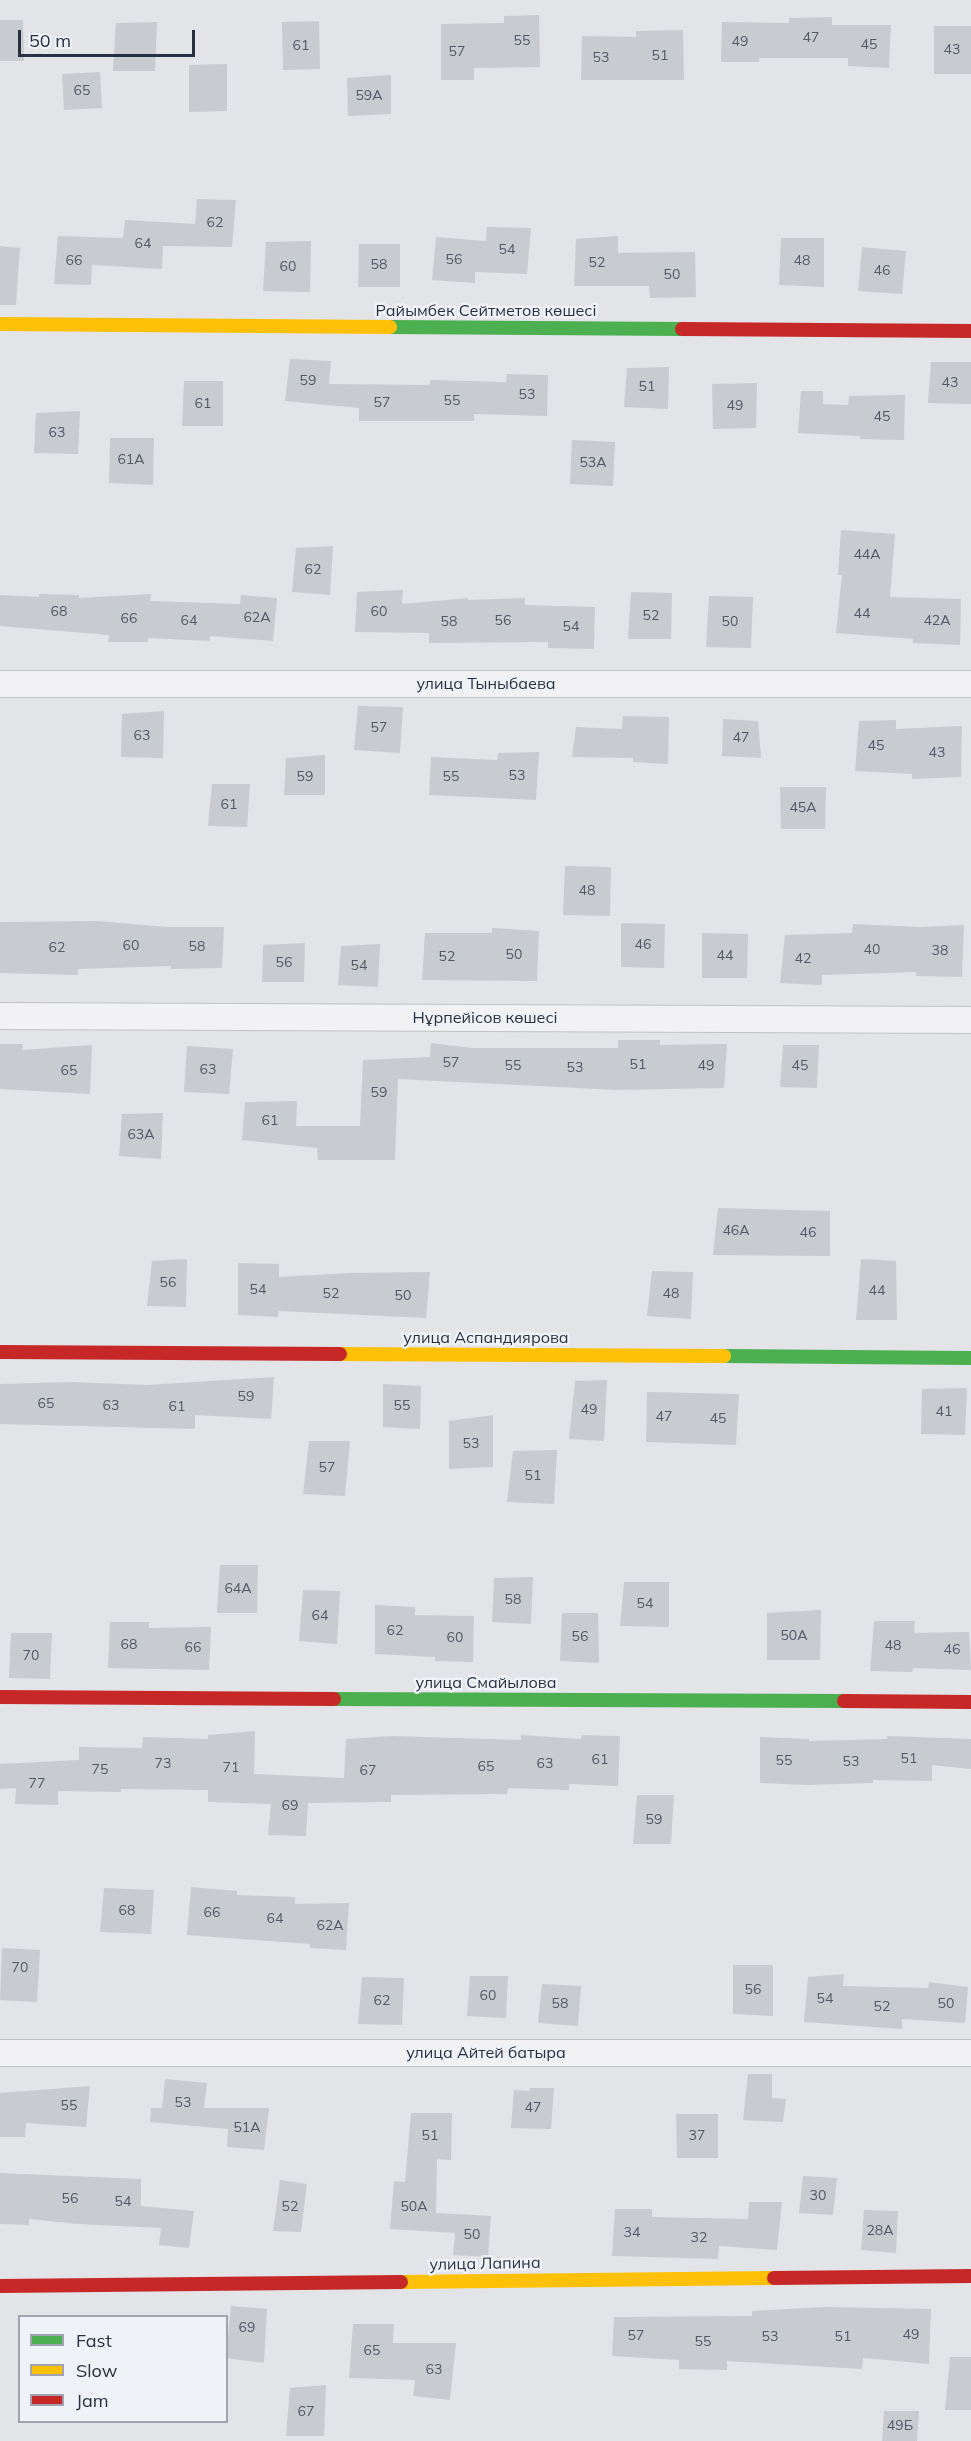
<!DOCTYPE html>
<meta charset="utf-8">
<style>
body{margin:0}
#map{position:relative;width:971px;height:2441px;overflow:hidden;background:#e2e4e8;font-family:Mulish,sans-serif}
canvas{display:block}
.legend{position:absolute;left:18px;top:2315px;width:210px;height:108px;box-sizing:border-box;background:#eff2f7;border:2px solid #9fa4af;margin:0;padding:8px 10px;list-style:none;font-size:18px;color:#272f42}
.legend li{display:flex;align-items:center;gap:12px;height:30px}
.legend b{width:30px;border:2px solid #9fa4af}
.scale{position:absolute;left:18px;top:30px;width:177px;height:27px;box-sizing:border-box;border:3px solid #272f42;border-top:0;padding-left:8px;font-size:18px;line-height:21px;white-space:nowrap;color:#272f42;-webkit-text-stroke:4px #eff2f7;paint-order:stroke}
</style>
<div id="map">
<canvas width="971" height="2441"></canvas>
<ul class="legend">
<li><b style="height:8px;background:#4caf50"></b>Fast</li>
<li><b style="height:8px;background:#ffc107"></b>Slow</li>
<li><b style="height:8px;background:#c62828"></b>Jam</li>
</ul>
<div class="scale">50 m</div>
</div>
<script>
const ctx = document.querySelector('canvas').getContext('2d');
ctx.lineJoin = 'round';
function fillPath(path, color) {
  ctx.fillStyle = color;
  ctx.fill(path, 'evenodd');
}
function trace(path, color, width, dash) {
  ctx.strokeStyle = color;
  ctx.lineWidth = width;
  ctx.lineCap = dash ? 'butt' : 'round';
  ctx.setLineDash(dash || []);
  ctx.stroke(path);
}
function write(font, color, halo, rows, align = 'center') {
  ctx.font = font + ' Mulish,sans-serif';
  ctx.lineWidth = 5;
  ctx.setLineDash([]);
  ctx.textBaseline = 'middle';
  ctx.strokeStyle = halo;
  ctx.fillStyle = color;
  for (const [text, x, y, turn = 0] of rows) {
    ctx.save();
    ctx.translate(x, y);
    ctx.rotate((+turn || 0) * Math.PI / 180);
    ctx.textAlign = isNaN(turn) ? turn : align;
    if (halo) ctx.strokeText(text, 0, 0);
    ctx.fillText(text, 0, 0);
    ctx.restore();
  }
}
const building = new Path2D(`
 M539 15 540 67 474 68V80H441V24L504 23V16Z
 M832 17V25H891L889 68 848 66V58H759V62H721L722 22 789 23V18Z
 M0 20H23L24 61H0Z
 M319 21 320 69 283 70 282 22Z
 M157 22 155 71H113L116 23Z
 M934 26H971V74H934Z
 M683 30 684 80H581L582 36 636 37V31Z
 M227 64V111L189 112V65Z
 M100 72 102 108 64 110 62 74Z
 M391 75V114L348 116 347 78Z
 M197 199 236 200 232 247 163 246 162 269 92 265 91 285 54 284 58 236 123 238 125 220 195 224Z
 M487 227 531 228 527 274 475 272V283L432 280 436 237 486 241Z
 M618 236V253L695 252 696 297 650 298 649 286H574L576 239Z
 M781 238H824V287L779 285Z
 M311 241 310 292 263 291 266 242Z
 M359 244H400V287H358Z
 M0 246 20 248 16 305H0Z
 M862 247 906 251 902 294 858 291Z
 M290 359 331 361 329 384 430 385V380L506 382 507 374 548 375 547 416 474 414V421H359V408L285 401Z
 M931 362H971V404L928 403Z
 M669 367 668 409 624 407 627 368Z
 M184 381H223V426H182Z
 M757 383 756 428 713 429 712 384Z
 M801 391H823V404L848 405 849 396 905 395 904 440 860 439V436L798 433Z
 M80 411 78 454 34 453 36 413Z
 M110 438H154L153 485 109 483Z
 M572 440 615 442 613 486 570 484Z
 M841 530 895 534 890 597 961 599 960 645 913 643V639L836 633 842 575H838Z
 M333 546 330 595 292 592 296 548Z
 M403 590 402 604 469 598 468 600 525 598V605L595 607 594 649 548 648V642L429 643V633L355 632 357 592Z
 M631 592 672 593 671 639H628Z
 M39 594 79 595V598L151 594 150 601 240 604 241 595 277 598 273 641 210 636V641L148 638V642H108L109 635 0 626V595L39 597Z
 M709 596 753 597 751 648 706 647Z
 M358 706 403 707 400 753 354 750Z
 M164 711 163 758 121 757 122 714Z
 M623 716 669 717 668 764 633 762V758L572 757 576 727 622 729Z
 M723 719 758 721 761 758 722 756Z
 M896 720V729L962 726 961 777 912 779V774L855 771 859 721Z
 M539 752 536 800 429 795 431 757 497 760 498 753Z
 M325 755V795H284L286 758Z
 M212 784H250L247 827 208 826Z
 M780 787H826L825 829H781Z
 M565 866 611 867 610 916 563 915Z
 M97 921 167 927H224L222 968 171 969V966L78 969V975L0 973V922Z
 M621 923 665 924 664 968 621 967Z
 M853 924 920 927 964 925 962 977 916 976V972L822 975V985L780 983 785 935 852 933Z
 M492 928 539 931 537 981 422 980 425 933H492Z
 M702 933 748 934 747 978H702Z
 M305 943 304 982H262L263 945Z
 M380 944 378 987 338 985 341 946Z
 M618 1040H660V1045L727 1044 724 1088 618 1090 398 1079 395 1160H318L317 1148 242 1140 245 1102 297 1101 296 1126H360L363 1060 430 1057 431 1043 473 1048H618Z
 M0 1044H23L22 1050 92 1045 90 1094 0 1089Z
 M783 1045H819L817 1088 780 1087Z
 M187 1046 233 1049 229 1094 184 1092Z
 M163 1113 161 1159 119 1156 122 1114Z
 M718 1208 830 1211V1256L713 1255Z
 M187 1259 186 1307 147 1306 152 1261Z
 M861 1259 896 1261 897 1320H856Z
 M238 1263 279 1264V1277L351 1273 430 1272 426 1318 278 1311V1317L238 1315Z
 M652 1271 693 1272 691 1319 647 1316Z
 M274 1377 271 1419 195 1415V1429L0 1424V1384L70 1382 147 1385Z
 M607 1380 604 1441 569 1439 575 1381Z
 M383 1384 421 1386 420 1429 383 1427Z
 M967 1388 965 1435 921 1434 922 1389Z
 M647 1392 739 1394 736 1445 646 1442Z
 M493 1415V1467L449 1469V1421Z
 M309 1441H350L345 1496 303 1494Z
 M557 1450 554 1504 507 1502 513 1451Z
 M220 1565H258L257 1613H217Z
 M533 1577 531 1624 492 1622 494 1578Z
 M624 1582H669V1627L620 1626Z
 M303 1590 340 1591 337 1644 299 1641Z
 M375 1605 415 1607V1615L474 1616 473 1662 435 1661V1657L375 1654Z
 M821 1610 820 1660H767V1613Z
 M562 1613H598L599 1663 560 1661Z
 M874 1621H915L914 1633 969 1632 971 1670 913 1668 912 1672 870 1671Z
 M110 1622H149V1628L211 1627 209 1670 108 1668Z
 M11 1633H52L50 1679 9 1678Z
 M255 1731 254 1774 344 1778 346 1739 392 1736 521 1740V1735L581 1739 582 1735 620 1736 618 1786 569 1784V1790L508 1788 507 1794 391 1795V1802L308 1803 306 1836 268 1835 271 1804 208 1802V1790L121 1789V1792L58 1791V1805L15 1804 16 1788 0 1789V1764L79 1760V1747L142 1748 143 1737 208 1739V1735Z
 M887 1736 971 1739V1769L932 1765V1781L873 1780V1783L806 1785 760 1783V1737L809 1739V1741L887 1739Z
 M637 1795H674L671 1844H633Z
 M191 1887 237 1891V1895L295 1897V1904L349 1903 346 1950 310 1948V1944L187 1935Z
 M104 1888 154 1890 151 1934 100 1932Z
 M2 1948 40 1950 37 2002 0 2000Z
 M733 1965H773V2016L733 2014Z
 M844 1974 843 1986 928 1988 929 1982 968 1987 965 2023 902 2019V2029L804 2022 808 1977Z
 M470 1976H508L506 2018 467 2016Z
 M362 1977 404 1978 402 2025 358 2024Z
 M542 1984 581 1986 578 2026 538 2023Z
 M748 2074H772V2098L786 2099 783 2122 743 2120Z
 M165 2079 207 2083 204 2108H269L264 2150 227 2147 228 2129 150 2122 151 2108H162Z
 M90 2086 86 2127 26 2123 25 2137H0V2093Z
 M530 2088H554L551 2129 511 2128 514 2090 530 2091Z
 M411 2113H452L451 2160 437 2159 436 2213 491 2216 488 2257 453 2255 455 2233 390 2229 394 2181 405 2182Z
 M676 2114H718V2158H677Z
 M0 2173 141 2179V2206L194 2211 189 2248 159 2245 161 2228 78 2224 29 2219V2225L0 2224Z
 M803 2176 837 2178 833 2215 799 2213Z
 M280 2180 307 2184 301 2232 273 2231Z
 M749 2202H782L777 2250 719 2246 718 2259 612 2256 615 2209H652V2217L748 2219Z
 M864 2210 898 2211 896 2253 861 2250Z
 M231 2306 267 2309 264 2363 226 2358Z
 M824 2307 931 2309 929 2364 863 2358 862 2369 727 2361V2370L679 2369V2360L612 2356 614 2317 752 2316V2311Z
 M353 2324H394L393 2343H456L450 2400 413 2396 415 2380 349 2378Z
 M950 2357H971V2410H945Z
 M326 2385 324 2436H286L290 2388Z
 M884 2411H919L917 2441H882Z`);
const street = new Path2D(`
 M0 684H971
 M0 1016 971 1020
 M0 2053H971`);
const fast = new Path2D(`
 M390 327 682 329
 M724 1356 971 1358
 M334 1699 844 1701`);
const slow = new Path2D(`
 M0 324 390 327
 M340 1354 724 1356
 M401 2282 774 2278`);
const jam = new Path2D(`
 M682 329 971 331
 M0 1352 340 1354
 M0 1697 334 1699
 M844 1701 971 1702
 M774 2278 971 2276
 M0 2286 401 2282`);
const numberNames = [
 ["47",811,38],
 ["55",522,41],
 ["49",740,42],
 ["45",869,45],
 ["61",301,46],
 ["43",952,50],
 ["57",457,52],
 ["51",660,56],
 ["53",601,58],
 ["65",82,91],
 ["59А",369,96],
 ["62",215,223],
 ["64",143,244],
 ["54",507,250],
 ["56",454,260],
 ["66",74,261],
 ["48",802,261],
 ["52",597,263],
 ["58",379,265],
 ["60",288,267],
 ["46",882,271],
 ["50",672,275],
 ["59",308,381],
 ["43",950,383],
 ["51",647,387],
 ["53",527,395],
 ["55",452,401],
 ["57",382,403],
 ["61",203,404],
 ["49",735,406],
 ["45",882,417],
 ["63",57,433],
 ["61А",131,460],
 ["53А",593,463],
 ["44А",867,555],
 ["62",313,570],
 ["68",59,612],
 ["60",379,612],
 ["44",862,614],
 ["52",651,616],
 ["62А",257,618],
 ["66",129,619],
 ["64",189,621],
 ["56",503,621],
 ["42А",937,621],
 ["58",449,622],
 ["50",730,622],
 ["54",571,627],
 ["57",379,728],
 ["63",142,736],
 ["47",741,738],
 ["45",876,746],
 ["43",937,753],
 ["53",517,776],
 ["59",305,777],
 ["55",451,777],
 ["61",229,805],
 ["45А",803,808],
 ["48",587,891],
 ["46",643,945],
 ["60",131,946],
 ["58",197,947],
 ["62",57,948],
 ["40",872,950],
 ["38",940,951],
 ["50",514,955],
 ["44",725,956],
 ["52",447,957],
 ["42",803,959],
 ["56",284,963],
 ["54",359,966],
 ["57",451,1063],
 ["51",638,1065],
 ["55",513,1066],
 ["49",706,1066],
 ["45",800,1066],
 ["53",575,1068],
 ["63",208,1070],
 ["65",69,1071],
 ["59",379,1093],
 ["61",270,1121],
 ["63А",141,1135],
 ["46А",736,1231],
 ["46",808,1233],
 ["56",168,1283],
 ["54",258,1290],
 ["44",877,1291],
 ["52",331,1294],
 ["48",671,1294],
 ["50",403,1296],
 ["59",246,1397],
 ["65",46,1404],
 ["63",111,1406],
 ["55",402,1406],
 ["61",177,1407],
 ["49",589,1410],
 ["41",944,1412],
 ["47",664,1417],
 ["45",718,1419],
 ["53",471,1444],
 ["57",327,1468],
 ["51",533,1476],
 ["64А",238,1589],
 ["58",513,1600],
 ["54",645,1604],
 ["64",320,1616],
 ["62",395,1631],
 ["50А",794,1636],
 ["56",580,1637],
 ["60",455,1638],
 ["68",129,1645],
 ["48",893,1646],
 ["66",193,1648],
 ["46",952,1650],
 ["70",31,1656],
 ["51",909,1759],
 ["61",600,1760],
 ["55",784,1761],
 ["53",851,1762],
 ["73",163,1764],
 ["63",545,1764],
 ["65",486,1767],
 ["71",231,1768],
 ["75",100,1770],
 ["67",368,1771],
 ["77",37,1784],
 ["69",290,1806],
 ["59",654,1820],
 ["68",127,1911],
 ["66",212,1913],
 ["64",275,1919],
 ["62А",330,1926],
 ["70",20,1968],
 ["56",753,1990],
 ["60",488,1996],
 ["54",825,1999],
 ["62",382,2001],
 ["58",560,2004],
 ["50",946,2004],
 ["52",882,2007],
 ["53",183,2103],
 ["55",69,2106],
 ["47",533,2108],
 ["51А",247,2128],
 ["51",430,2136],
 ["37",697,2136],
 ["30",818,2196],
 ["56",70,2199],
 ["54",123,2202],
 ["52",290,2207],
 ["50А",414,2207],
 ["28А",880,2231],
 ["34",632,2233],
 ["50",472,2235],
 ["32",699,2238],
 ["69",247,2328],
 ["49",911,2335],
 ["57",636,2336],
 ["53",770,2337],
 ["51",843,2337],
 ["55",703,2342],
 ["65",372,2351],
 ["63",434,2370],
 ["67",306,2412],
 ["49Б",900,2426]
];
const streetNames = [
 ["Райымбек Сейтметов көшесі",486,311],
 ["улица Тыныбаева",486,684],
 ["Нұрпейісов көшесі",485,1018],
 ["улица Аспандиярова",486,1338],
 ["улица Смайылова",486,1683],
 ["улица Айтей батыра",486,2053],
 ["улица Лапина",485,2264,-1]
];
fillPath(building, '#c8cbcf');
trace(street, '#c0c2c6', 28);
trace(street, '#f2f2f4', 26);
trace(fast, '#4caf50', 14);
trace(slow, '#ffc107', 14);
trace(jam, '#c62828', 14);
write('14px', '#515867', null, numberNames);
write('16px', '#272f42', '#eff2f7', streetNames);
</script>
